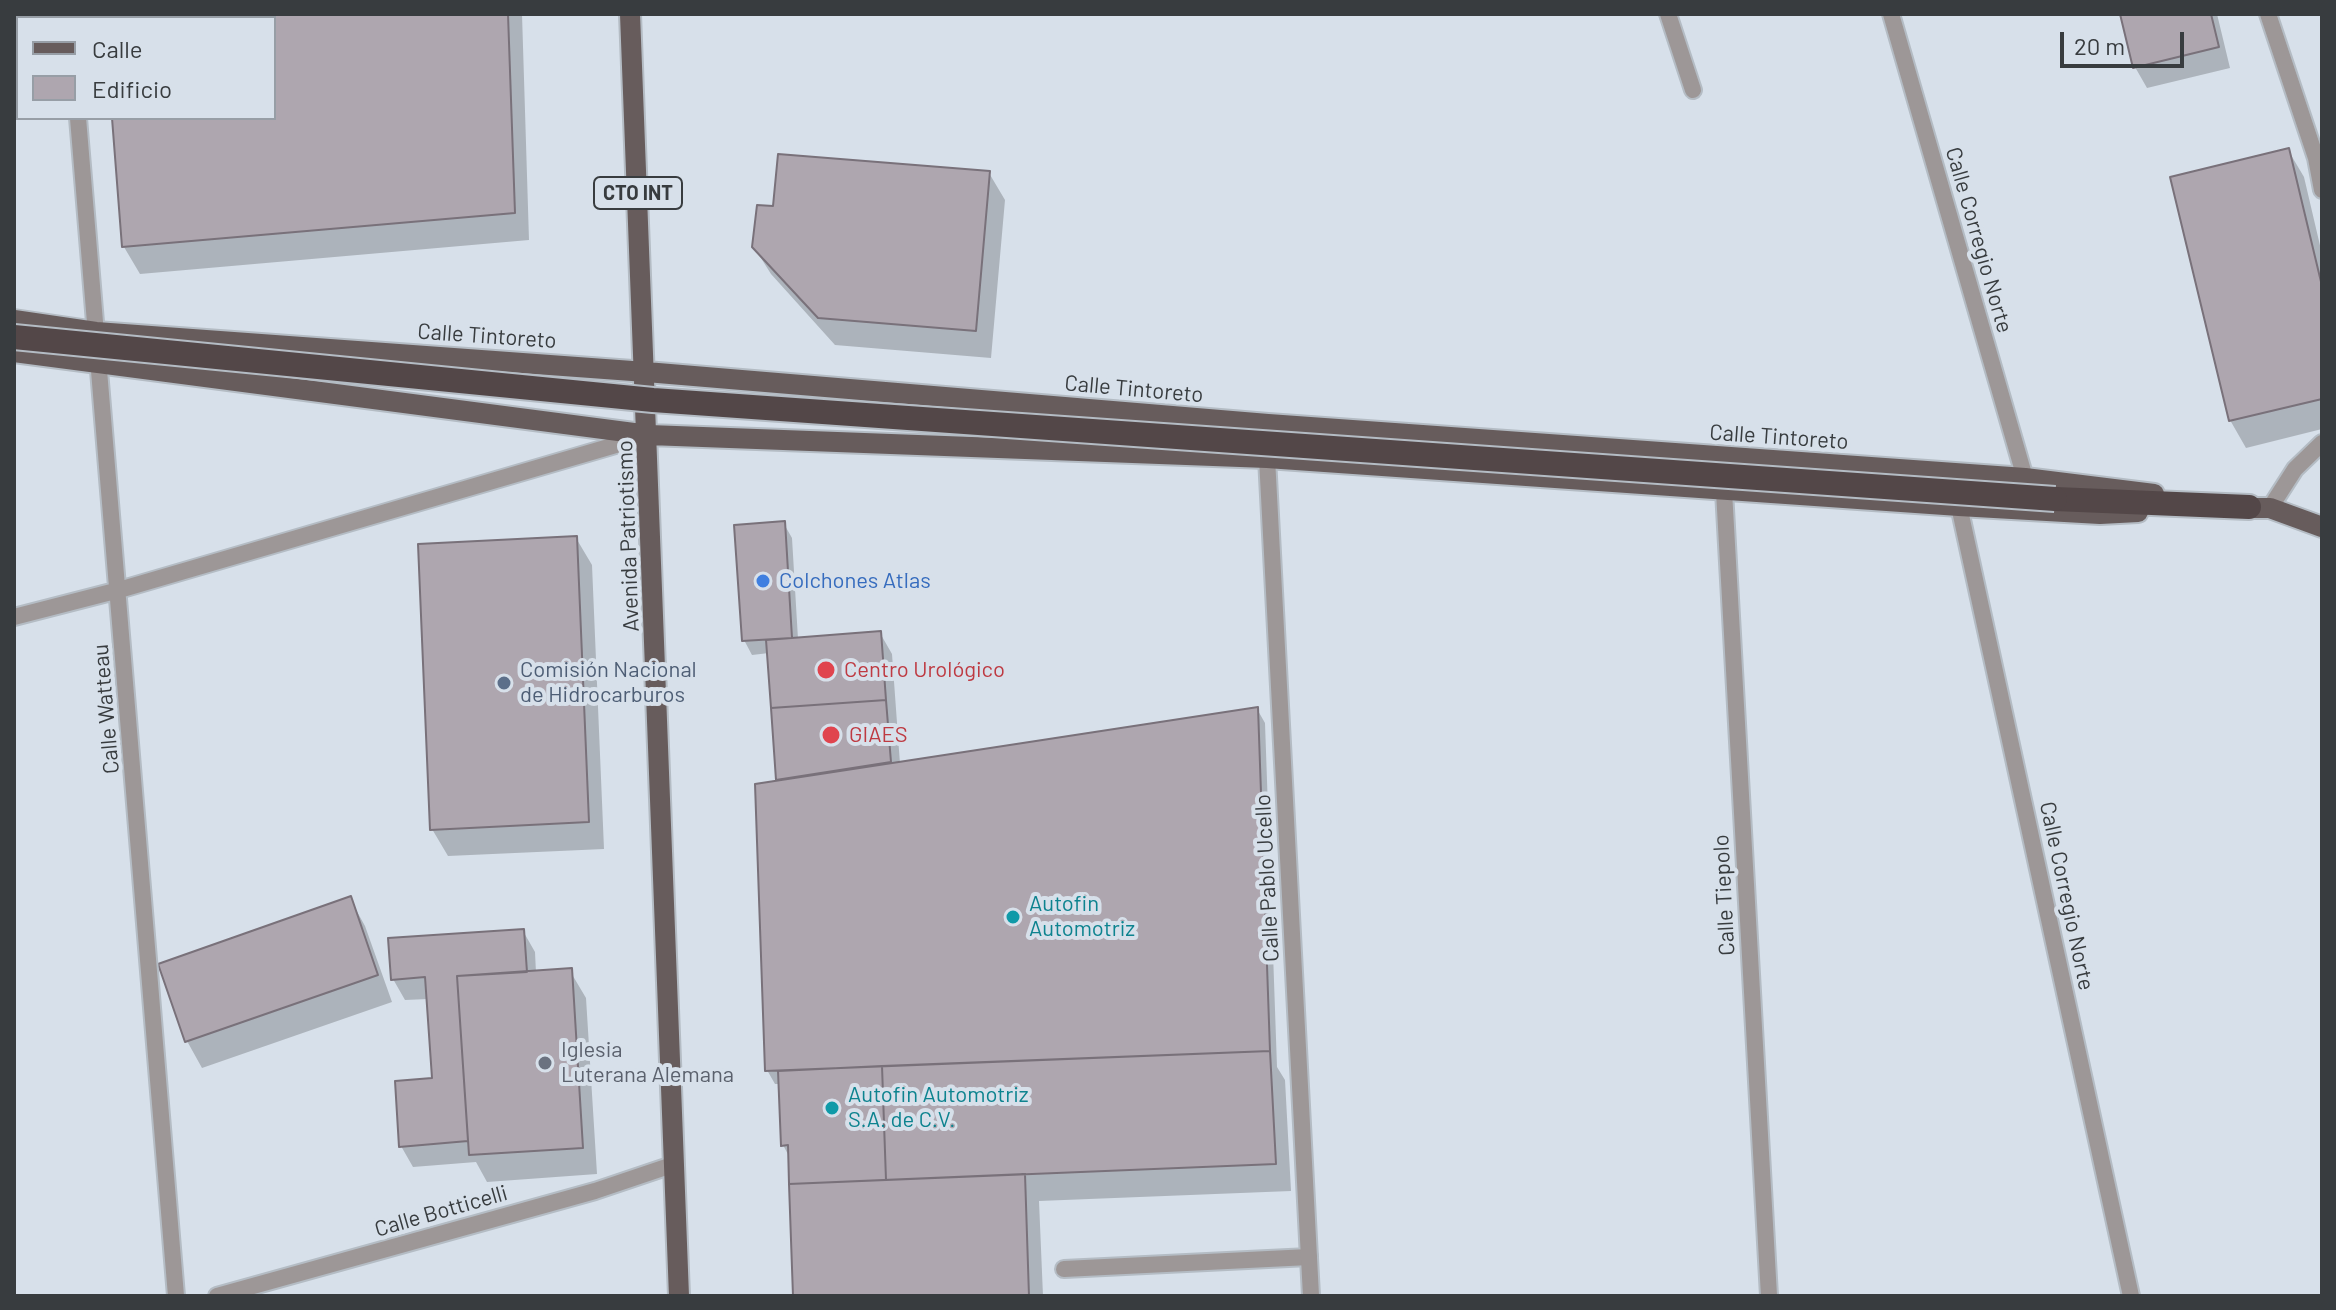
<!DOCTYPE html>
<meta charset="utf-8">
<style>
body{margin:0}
#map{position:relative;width:2336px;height:1310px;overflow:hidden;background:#d7e0ea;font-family:Barlow,sans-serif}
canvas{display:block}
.frame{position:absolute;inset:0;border:16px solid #383c3f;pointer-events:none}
.legend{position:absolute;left:16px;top:16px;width:260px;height:104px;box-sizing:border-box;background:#d7e0ea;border:2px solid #979ea6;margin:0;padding:10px 14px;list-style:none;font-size:24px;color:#383c3f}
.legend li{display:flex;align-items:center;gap:16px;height:40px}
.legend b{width:40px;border:2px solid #979ea6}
.scale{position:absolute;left:2060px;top:32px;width:124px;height:36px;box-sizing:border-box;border:4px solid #383c3f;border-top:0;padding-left:10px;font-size:24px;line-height:28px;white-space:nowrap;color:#383c3f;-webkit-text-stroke:6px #d7e0ea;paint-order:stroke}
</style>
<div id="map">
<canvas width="2336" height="1310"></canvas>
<div class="frame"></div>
<ul class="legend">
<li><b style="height:10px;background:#675c5c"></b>Calle</li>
<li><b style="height:22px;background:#aea6af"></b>Edificio</li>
</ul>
<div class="scale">20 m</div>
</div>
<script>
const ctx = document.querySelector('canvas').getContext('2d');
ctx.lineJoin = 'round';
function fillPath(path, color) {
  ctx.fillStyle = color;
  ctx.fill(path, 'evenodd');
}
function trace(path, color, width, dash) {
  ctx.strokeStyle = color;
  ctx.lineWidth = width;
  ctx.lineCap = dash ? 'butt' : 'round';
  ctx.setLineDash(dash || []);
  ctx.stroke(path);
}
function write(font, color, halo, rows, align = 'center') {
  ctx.font = font + ' Barlow,sans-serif';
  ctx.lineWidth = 8;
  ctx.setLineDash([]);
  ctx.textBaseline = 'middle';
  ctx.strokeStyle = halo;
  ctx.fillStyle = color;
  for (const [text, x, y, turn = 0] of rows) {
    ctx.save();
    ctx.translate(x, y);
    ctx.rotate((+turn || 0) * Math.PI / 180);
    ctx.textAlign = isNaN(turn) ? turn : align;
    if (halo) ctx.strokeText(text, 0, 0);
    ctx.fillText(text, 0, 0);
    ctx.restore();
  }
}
const shadow = new Path2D(`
 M105 14H522L529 240 140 274 124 247 114 118H274V18H105Z
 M2122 14H2217L2230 68 2147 88 2135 67Z
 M2288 150 2304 177 2322 254V429L2246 448 2230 420Z
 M989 173 1005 200 991 358 835 345 771 274 754 247Z
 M784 524 792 538 798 639 880 633 892 654 900 764 1257 709 1265 723 1277 1067 1285 1080 1291 1191 1039 1201 1043 1296H795L790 1158 783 1145 781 1084H775L767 1070 779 782 769 653 752 655 744 640Z
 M576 538 592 565 604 849 448 856 432 829Z
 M350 899 365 926 392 1002 202 1068 187 1041Z
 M523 931 535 952 536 973 570 971 586 998 597 1174 487 1182 476 1162 413 1167 401 1146 434 1080 428 999 405 1000 393 979Z`);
const building = new Path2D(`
 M103 14H508L515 213 122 247 112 118H274V18H103Z
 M2120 14H2211L2219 47 2133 68Z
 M2289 148 2322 286V399L2229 421 2170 177Z
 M778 154 990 171 976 331 818 318 752 247 757 205 773 206Z
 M785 521 792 638 742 641 734 525Z
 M577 536 589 822 430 830 418 544Z
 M881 631 886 700 771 708 766 640Z
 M886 700 891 762 776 780 771 708Z
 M1258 707 1270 1051 765 1071 755 784Z
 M351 896 378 975 185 1042 158 964Z
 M524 929 527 972 457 976 468 1141 399 1147 395 1081 432 1078 425 977 391 980 388 938Z
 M572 968 583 1148 469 1155 457 976Z
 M1270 1051 1276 1164 886 1180 882 1066Z
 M882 1066 886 1180 789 1184 788 1145 781 1146 778 1071Z
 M1025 1174 1029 1296H793L789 1184Z`);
const service = new Path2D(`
 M1668 14 1693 90
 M2268 14 2316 158 2322 163
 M2316 158 2322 190
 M2270 508 2295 469 2322 443
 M1064 1269 1309 1257`);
const minor = new Path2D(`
 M69 14V18
 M1891 14 2025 478
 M78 118 176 1296
 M1267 458 1311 1296
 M1724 491 1769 1296
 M1959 506 2131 1296
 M14 617 119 590 643 437
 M217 1296 595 1191 675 1164`);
const primary = new Path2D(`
 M630 14 679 1296
 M14 320 96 332 646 372 1268 424 2025 478 2154 494
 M14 352 649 435 1267 458 1959 506 2100 514 2138 512
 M2234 508H2270L2322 527`);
const motorway = new Path2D(`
 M2055 499 2249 507`);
const motorwayBridge = new Path2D(`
 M14 337 653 400 2055 499`);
const markers = [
 [763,581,8,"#3f7fe0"],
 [826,670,10,"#e0444e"],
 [504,683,8,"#5c6f8a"],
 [831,735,10,"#e0444e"],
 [1013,917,8,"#0f9aa8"],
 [545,1063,8,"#6b7280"],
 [832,1108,8,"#0f9aa8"]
];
const shields = [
 [638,193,88]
];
const shieldNames = [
 ["CTO INT",638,193]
];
const streetNames = [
 ["Calle Corregio Norte",1979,240,74],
 ["Calle Tintoreto",487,336,4],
 ["Calle Tintoreto",1134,389,5],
 ["Calle Tintoreto",1779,437,4],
 ["Avenida Patriotismo",628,536,-92],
 ["Calle Watteau",106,709,-95],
 ["Calle Pablo Ucello",1267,878,-93],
 ["Calle Tiepolo",1724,895,-93],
 ["Calle Corregio Norte",2067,896,78],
 ["Calle Botticelli",441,1211,-16]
];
const shopNames = [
 ["Colchones Atlas",779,581]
];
const serviceNames = [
 ["Comisión Nacional",520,670],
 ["de Hidrocarburos",520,695]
];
const healthNames = [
 ["Centro Urológico",844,670],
 ["GIAES",849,735]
];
const cultureNames = [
 ["Autofin",1029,904],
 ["Automotriz",1029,929],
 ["Autofin Automotriz",848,1095],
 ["S.A. de C.V.",848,1120]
];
const worshipNames = [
 ["Iglesia",561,1050],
 ["Luterana Alemana",561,1075]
];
fillPath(shadow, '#0003');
fillPath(building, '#aea6af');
trace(building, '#79717a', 2);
trace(service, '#b4bcc4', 20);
trace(minor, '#b4bcc4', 20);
trace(primary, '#b4bcc4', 24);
trace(motorway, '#b4bcc4', 28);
trace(service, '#9d9797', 16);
trace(minor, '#9d9797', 16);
trace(primary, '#675c5c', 20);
trace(motorway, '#534748', 24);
trace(motorwayBridge, '#b4bcc4', 28, []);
trace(motorwayBridge, '#534748', 24);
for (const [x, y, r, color] of markers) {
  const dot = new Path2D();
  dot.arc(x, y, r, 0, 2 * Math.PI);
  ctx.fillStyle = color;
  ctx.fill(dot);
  trace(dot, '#d7e0ea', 3);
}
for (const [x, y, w] of shields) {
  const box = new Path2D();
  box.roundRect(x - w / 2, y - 16, w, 32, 6);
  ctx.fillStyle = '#d7e0ea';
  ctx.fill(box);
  trace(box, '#383c3f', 2);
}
write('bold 20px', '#383c3f', null, shieldNames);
write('22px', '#383c3f', '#d7e0ea', streetNames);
write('22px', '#366cbe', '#d7e0ea', shopNames, 'left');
write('22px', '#4e5e75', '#d7e0ea', serviceNames, 'left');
write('22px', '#be3a42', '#d7e0ea', healthNames, 'left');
write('22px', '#0d838f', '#d7e0ea', cultureNames, 'left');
write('22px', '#5b616d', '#d7e0ea', worshipNames, 'left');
</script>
